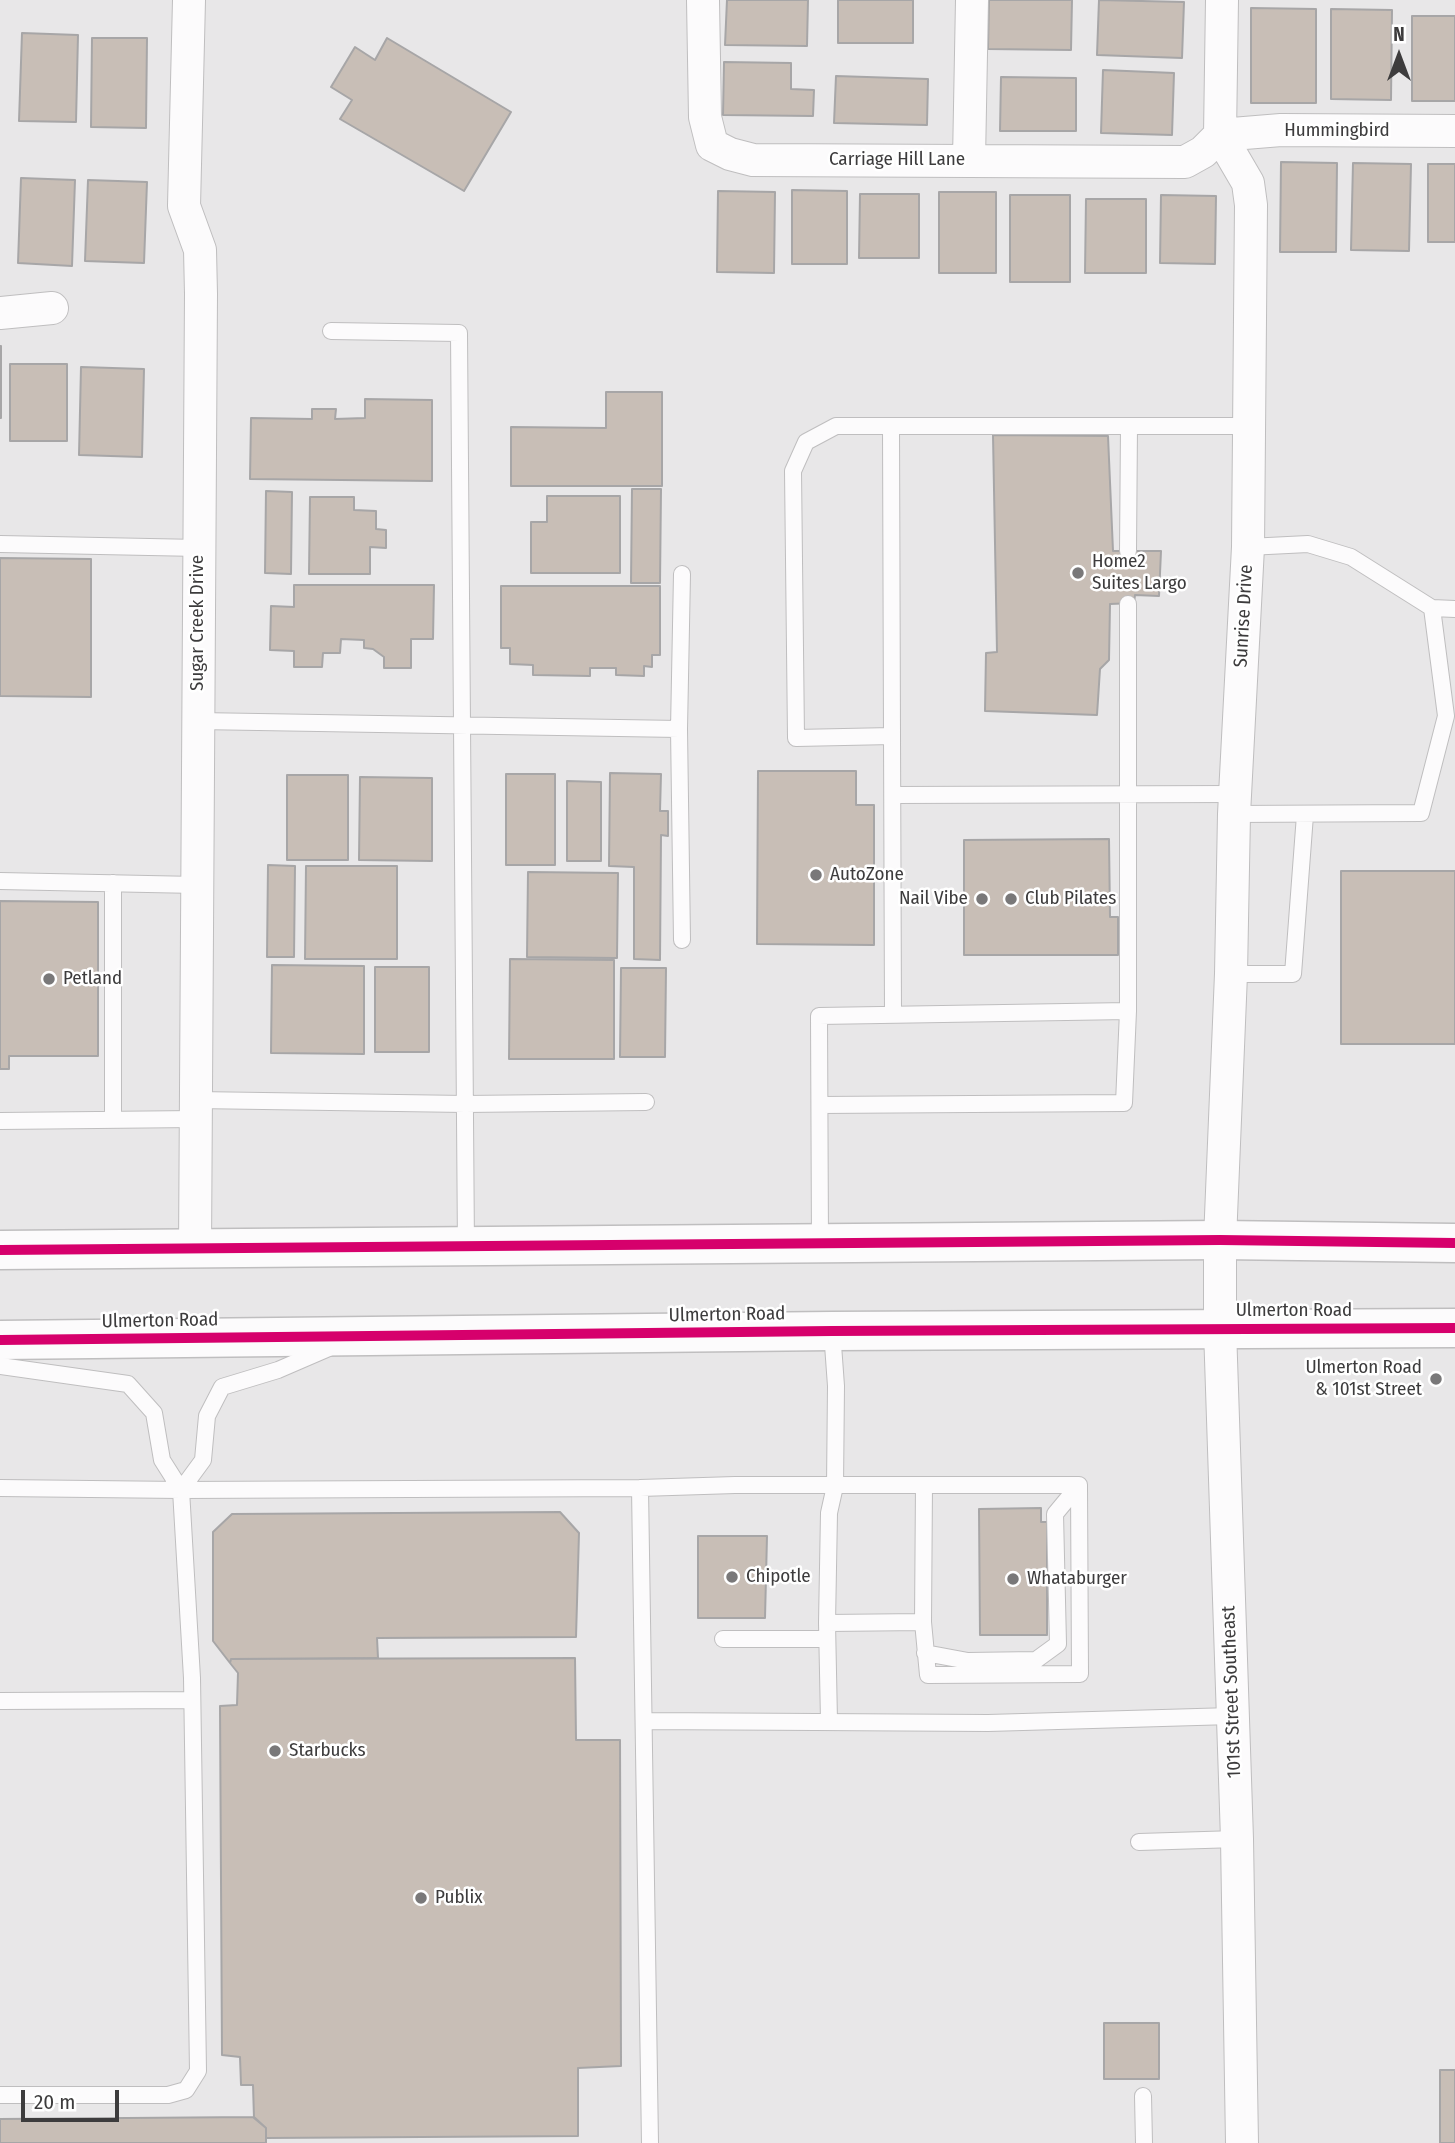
<!DOCTYPE html>
<style>
body{margin:0}
#map{position:relative;width:1455px;height:2143px;overflow:hidden;background:#e8e7e8;font-family:"Fira Sans Condensed",sans-serif}
canvas{display:block}
.north{position:absolute;left:1364px;top:21px;width:70px;height:70px;-webkit-text-stroke:5px #fff;paint-order:stroke;rotate:0deg;font-size:19px;font-weight:700;line-height:28px;text-align:center;color:#3d3c3d}
.north::after{content:'';display:block;margin:auto;width:24px;height:32px;background:#3d3c3d;clip-path:polygon(50% 0,100% 100%,50% 72%,0 100%)}
.scale{position:absolute;left:21px;top:2090px;width:98px;height:32px;box-sizing:border-box;border:4px solid #3d3c3d;border-top:0;padding-left:9px;font-size:21px;line-height:24px;white-space:nowrap;color:#3d3c3d;-webkit-text-stroke:5px #fff;paint-order:stroke}
</style>
<div id="map">
<canvas width="1455" height="2143"></canvas>
<div class="north">N</div>
<div class="scale">20 m</div>
</div>
<script>
const ctx = document.querySelector('canvas').getContext('2d');
ctx.lineJoin = 'round';
function fillPath(path, color) {
  ctx.fillStyle = color;
  ctx.fill(path, 'evenodd');
}
function trace(path, color, width, dash) {
  ctx.strokeStyle = color;
  ctx.lineWidth = width;
  ctx.lineCap = dash ? 'butt' : 'round';
  ctx.setLineDash(dash || []);
  ctx.stroke(path);
}
function write(font, color, halo, rows, align = 'center') {
  ctx.font = font + ' "Fira Sans Condensed",sans-serif';
  ctx.lineWidth = 5;
  ctx.setLineDash([]);
  ctx.textBaseline = 'middle';
  ctx.strokeStyle = halo;
  ctx.fillStyle = color;
  for (const [text, x, y, turn = 0] of rows) {
    ctx.save();
    ctx.translate(x, y);
    ctx.rotate((+turn || 0) * Math.PI / 180);
    ctx.textAlign = isNaN(turn) ? turn : align;
    if (halo) ctx.strokeText(text, 0, 0);
    ctx.fillText(text, 0, 0);
    ctx.restore();
  }
}
const building = new Path2D(`
 M727 0H808L807 46 725 45Z
 M838 0H913V43H838Z
 M989 0H1072L1071 50 988 49Z
 M1099 0 1184 2 1182 58 1097 55Z
 M1251 8 1316 9V103H1251Z
 M1331 9 1392 10 1391 100 1331 99Z
 M1412 16H1455V101H1412Z
 M22 33 78 35 76 122 19 121Z
 M92 38H147L146 128 91 127Z
 M387 38 511 112 464 191 340 119 352 100 331 87 355 47 375 60Z
 M724 62 791 63V89L814 90 813 116 723 115Z
 M1103 70 1174 73 1172 135 1101 133Z
 M836 76 928 79 927 125 834 123Z
 M1001 77 1076 78V131H1000Z
 M1281 162 1337 163 1336 252H1280Z
 M1353 163 1411 164 1409 251 1351 250Z
 M1428 164H1455V242H1428Z
 M21 178 75 180 72 266 18 263Z
 M88 180 147 182 144 263 85 261Z
 M792 190 847 191V264H792Z
 M718 191 775 192 774 273 717 272Z
 M939 192H996V273H939Z
 M860 194H919V258H859Z
 M1010 195H1070V282H1010Z
 M1161 195 1216 196 1215 264 1160 263Z
 M1086 199H1146V273H1085Z
 M0 346H1V418H0Z
 M10 364H67V441H10Z
 M81 367 144 369 142 457 79 455Z
 M606 392H662V486H511V427L606 428Z
 M365 399 432 400V481L250 479 251 418 312 419V409H336L335 419 365 418Z
 M993 435 1108 436 1113 551H1161L1159 596 1135 595 1134 603 1110 604 1109 660 1100 669 1097 715 985 711 986 653 997 652Z
 M632 489H661L660 583H631Z
 M266 491 292 492 291 574 265 573Z
 M547 496H620V573H531V522H547Z
 M310 497H354V510L376 511V529L386 530V548L370 547V574H309Z
 M0 558 91 559V697L0 696Z
 M294 585H434L433 639H411V668H384V657L373 649 364 648V640L341 639 340 653H323L322 667H294V651L270 650 271 606 294 607Z
 M501 586H660V655H652V667L644 666V676L616 675V668H590V676L533 675V665L510 664V648H501Z
 M758 771H856V805H874V945L757 944Z
 M610 773 661 774 660 811H668V836L661 835 660 960 634 959V867L609 866Z
 M506 774H555V865H506Z
 M287 775H348V860H287Z
 M360 777 432 778V861L359 860Z
 M567 781 601 782V861H567Z
 M1109 839 1110 917H1118V955H964V840Z
 M268 865 295 866 294 957H267Z
 M306 866H397V959H305Z
 M1341 871H1455V1044H1341Z
 M528 872 618 873 617 958 527 957Z
 M0 901 98 902V1056H9V1069H0Z
 M510 959 614 960V1059H509Z
 M272 965 364 966V1054L271 1053Z
 M375 967H429V1052H375Z
 M621 968H666L665 1057H620Z
 M1041 1508V1522H1047V1635H980L979 1509Z
 M560 1512 579 1533 576 1637 377 1638 378 1658 231 1659 230 1663 213 1641V1532L232 1514Z
 M698 1536H767L765 1618H698Z
 M575 1658 576 1740H620L621 2066 578 2068V2136L266 2138V2128L254 2118 253 2085H241L240 2057 222 2055 220 1706 237 1705 238 1673 230 1663 231 1659Z
 M1104 2023H1159V2079H1104Z
 M1440 2070H1455V2143H1440Z
 M254 2117 266 2128V2143H0V2119Z`);
const lane = new Path2D(`
 M331 331 459 333 466 1247
 M891 426 892 736
 M0 544 199 548
 M1248 547 1308 544 1351 557 1432 608 1455 609
 M1128 551 1129 426H1249
 M198 721 679 729 682 940
 M679 729 682 574
 M893 795 1235 794
 M1234 814 1421 813 1446 716 1432 608
 M0 881 197 885
 M113 883V1119
 M1231 974H1293L1305 815
 M893 1014 892 736 796 738 793 471 806 442 836 426H1129
 M196 1100 465 1104 646 1102
 M820 1105 1124 1103 1128 1011V604
 M0 1121 195 1119
 M820 1243 819 1016 1128 1011
 M0 1366 128 1384 154 1413 162 1460 181 1490 192 1678 198 2071 186 2090 168 2095H0
 M0 1488 181 1490 640 1488
 M181 1490 203 1460 207 1416 222 1387 278 1370 329 1348
 M923 1622 928 1675 1080 1674 1079 1485
 M827 1623 829 1513 835 1486 836 1386 832 1331
 M723 1639H827
 M925 1653 968 1661 1036 1660 1058 1644 1055 1514 1079 1485
 M0 1701 192 1700
 M644 1721 988 1723 1232 1716
 M829 1721 827 1623 923 1622 924 1485H1079
 M1139 1842 1237 1839
 M1143 2096 1144 2143
 M650 2143 640 1488 735 1485H924`);
const street = new Path2D(`
 M189 0 184 206 200 250 201 294 195 1248
 M703 0 705 117 712 145 730 154 753 160 1185 162 1203 152 1220 135 1281 130 1455 131
 M1222 0 1220 135 1248 183 1251 205 1248 547 1234 814 1231 974 1220 1240V1329L1237 1839 1242 2143
 M969 160 972 0
 M0 313 52 308`);
const primary = new Path2D(`
 M0 1250 1220 1240 1455 1243
 M0 1340 832 1331 1455 1328`);
const cycleway = new Path2D(`
 M0 1250 1220 1240 1455 1243
 M0 1340 832 1331 1455 1328`);
const markers = [
 [1078,573,7,"#797879"],
 [816,875,7,"#797879"],
 [982,899,7,"#797879"],
 [1011,899,7,"#797879"],
 [49,979,7,"#797879"],
 [1436,1379,7,"#797879"],
 [732,1577,7,"#797879"],
 [1013,1579,7,"#797879"],
 [275,1751,7,"#797879"],
 [421,1898,7,"#797879"]
];
const streetNames = [
 ["Hummingbird",1337,131],
 ["Carriage Hill Lane",897,160],
 ["Sunrise Drive",1244,616,-87],
 ["Sugar Creek Drive",198,623,-90],
 ["Ulmerton Road",1294,1311],
 ["Ulmerton Road",727,1315,-1],
 ["Ulmerton Road",160,1321,-1],
 ["101st Street Southeast",1232,1692,-92]
];
const poiNames = [
 ["Home2",1092,562],
 ["Suites Largo",1092,584],
 ["AutoZone",830,875],
 ["Nail Vibe",968,899,"right"],
 ["Club Pilates",1025,899],
 ["Petland",63,979],
 ["Ulmerton Road",1422,1368,"right"],
 ["& 101st Street",1422,1390,"right"],
 ["Chipotle",746,1577],
 ["Whataburger",1027,1579],
 ["Starbucks",289,1751],
 ["Publix",435,1898]
];
fillPath(building, '#c8beb6');
trace(building, '#a7a6a7', 2);
trace(lane, '#bfbebf', 18);
trace(street, '#bfbebf', 34);
trace(primary, '#bfbebf', 41);
trace(lane, '#fcfbfc', 16);
trace(street, '#fcfbfc', 32);
trace(primary, '#fcfbfc', 38);
trace(cycleway, '#d6006c', 10);
for (const [x, y, r, color] of markers) {
  const dot = new Path2D();
  dot.arc(x, y, r, 0, 2 * Math.PI);
  ctx.fillStyle = color;
  ctx.fill(dot);
  trace(dot, '#fff', 2.5);
}
write('19px', '#3d3c3d', '#fff', streetNames);
write('19px', '#3d3c3d', '#fff', poiNames, 'left');
</script>
